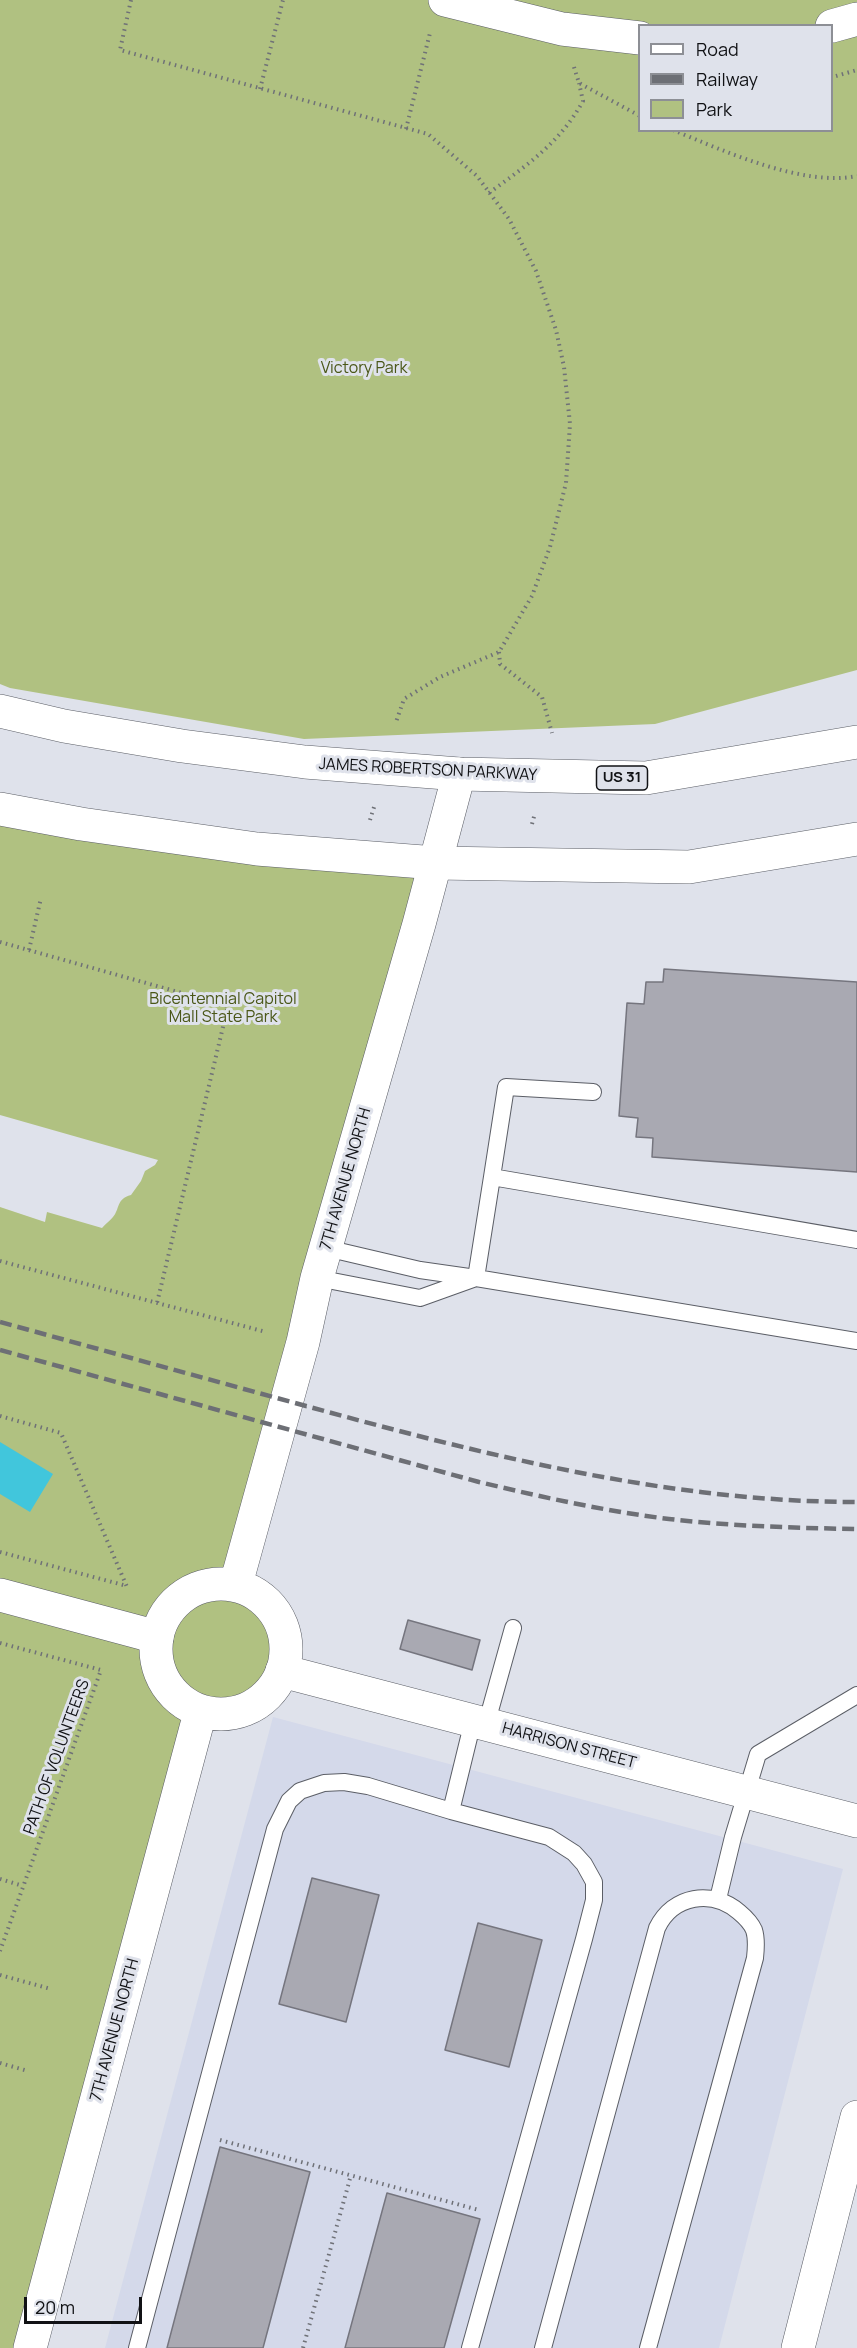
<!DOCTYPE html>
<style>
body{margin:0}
#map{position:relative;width:857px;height:2348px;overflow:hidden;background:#dfe2eb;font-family:Manrope,sans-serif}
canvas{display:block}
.legend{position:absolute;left:638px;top:24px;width:195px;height:108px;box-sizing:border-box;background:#dfe2eb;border:2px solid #8d8f95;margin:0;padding:8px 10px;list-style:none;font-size:18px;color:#111215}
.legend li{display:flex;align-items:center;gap:12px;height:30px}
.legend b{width:30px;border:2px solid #8d8f95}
.scale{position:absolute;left:24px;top:2297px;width:118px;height:27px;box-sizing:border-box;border:3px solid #111215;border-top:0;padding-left:8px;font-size:18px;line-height:21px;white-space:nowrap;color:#111215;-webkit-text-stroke:4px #dfe2eb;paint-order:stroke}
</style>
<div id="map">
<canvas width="857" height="2348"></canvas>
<ul class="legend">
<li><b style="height:8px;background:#fff"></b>Road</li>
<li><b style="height:8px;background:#6d6f75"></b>Railway</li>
<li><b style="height:16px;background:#b0c181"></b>Park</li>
</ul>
<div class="scale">20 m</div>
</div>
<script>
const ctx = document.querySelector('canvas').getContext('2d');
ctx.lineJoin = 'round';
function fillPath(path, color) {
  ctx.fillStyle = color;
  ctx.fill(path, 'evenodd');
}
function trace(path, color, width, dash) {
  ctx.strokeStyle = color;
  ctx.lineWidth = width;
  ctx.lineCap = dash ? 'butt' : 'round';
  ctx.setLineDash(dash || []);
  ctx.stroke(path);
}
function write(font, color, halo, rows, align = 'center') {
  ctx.font = font + ' Manrope,sans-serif';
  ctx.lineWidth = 6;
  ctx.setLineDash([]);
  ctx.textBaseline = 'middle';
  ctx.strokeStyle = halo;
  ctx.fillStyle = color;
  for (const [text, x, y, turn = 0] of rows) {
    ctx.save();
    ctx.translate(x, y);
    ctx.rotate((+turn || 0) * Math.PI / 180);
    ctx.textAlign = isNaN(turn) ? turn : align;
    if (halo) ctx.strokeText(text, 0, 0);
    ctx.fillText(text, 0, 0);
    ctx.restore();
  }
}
const built = new Path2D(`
 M273 1717 843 1869 719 2348H105Z`);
const green = new Path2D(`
 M0 0H857V670L655 724 304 739 10 688 0 684ZM640 26H832V130H640Z
 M0 809 436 863 245 1587C313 1627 289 1720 209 1715L30 2348H0V1207L45 1222 47 1212 102 1228C105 1224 110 1221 113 1217 120 1209 116 1199 131 1195L141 1181 145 1171 155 1165 158 1160 0 1115Z`);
const water = new Path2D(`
 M0 1442 53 1474 30 1512 0 1494Z`);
const building = new Path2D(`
 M664 969 857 982V1172L652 1157 653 1138 636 1137 638 1118 619 1116 627 1003 644 1004 646 982H663Z
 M408 1620 480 1640 472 1670 400 1649Z
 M312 1878 379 1895 346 2022 279 2004Z
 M478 1923 542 1940 509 2067 445 2050Z
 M220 2147 310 2172 263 2348H167Z
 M387 2193 480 2219 444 2348H345Z`);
const path = new Path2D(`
 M131 0 120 50 428 134 477 176 509 219 536 271 556 330 564 367 570 424 566 483 550 547 532 596 499 652 440 677 404 699 396 722
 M574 67 579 83 640 116
 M836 76 857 70
 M260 89 283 0
 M406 129 430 33
 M673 130C724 151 803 187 857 176
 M489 193C527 165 560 143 583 101L579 83
 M499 652 500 664 542 697 552 733
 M370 820 375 804
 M532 824 535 813
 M0 942 228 1006 157 1303
 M29 950 41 898
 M0 1261 266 1332
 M0 1416 61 1433 127 1587
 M0 1552 127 1586
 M0 1643 101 1670 0 1951
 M0 1879 23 1886
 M0 1975 51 1989
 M0 2063 28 2071
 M220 2140 479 2210
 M303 2348 351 2175`);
const lane = new Path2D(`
 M492 1177 506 1087 593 1092
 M326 1248 420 1270 476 1278 857 1341
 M317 1278 420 1298 473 1279
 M476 1278 492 1177 857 1240
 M486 1725 513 1628
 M451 1811 473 1721
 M718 1899 733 1837 758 1754 857 1695
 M137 2348 275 1829 289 1801 300 1791 324 1783 344 1782 368 1786 451 1811 549 1837 574 1853 584 1864 594 1882V1900L584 1939 470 2348
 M543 2348 657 1928C673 1895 712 1889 739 1912 745 1917 751 1923 754 1930 757 1939 756 1949 755 1958L648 2348`);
const street = new Path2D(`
 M445 0 562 29 640 38
 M832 26 857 19
 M156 1649a65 65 0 1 1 130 0a65 65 0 1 1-130 0Z
 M236 1584 303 1342 317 1278 419 924 459 774
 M30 2348 200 1713`);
const secondary = new Path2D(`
 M0 1595 157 1637
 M282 1671 857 1821`);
const primary = new Path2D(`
 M0 711 64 726 182 746 305 762 459 774 646 778 857 742
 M0 809 81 824 257 849 436 863 689 867 857 839
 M798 2348 857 2117`);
const rail = new Path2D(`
 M0 1322C102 1350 204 1378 306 1406 485 1455 669 1502 857 1502
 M0 1350 479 1482C542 1497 604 1511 669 1519 731 1526 794 1528 857 1529`);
const shields = [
 [622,778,51]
];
const shieldNames = [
 ["US 31",622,778]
];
const parkNames = [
 ["Victory Park",364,369],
 ["Bicentennial Capitol",223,1000],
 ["Mall State Park",223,1018]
];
const streetNames = [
 ["JAMES ROBERTSON PARKWAY",428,770,3],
 ["7TH AVENUE NORTH",346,1179,-74],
 ["HARRISON STREET",569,1746,15],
 ["PATH OF VOLUNTEERS",57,1757,-70],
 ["7TH AVENUE NORTH",115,2030,-75]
];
fillPath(built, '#d4d9ea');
fillPath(green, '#b0c181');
fillPath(water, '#41c6dc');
fillPath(building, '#a9a9b2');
trace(building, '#75757e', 1.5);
trace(lane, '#5b5e66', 18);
trace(street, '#5b5e66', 34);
trace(secondary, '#5b5e66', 34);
trace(primary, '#5b5e66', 34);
trace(path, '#6f7177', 4, [1.5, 4.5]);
trace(lane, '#fff', 16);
trace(street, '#fff', 33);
trace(secondary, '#fff', 33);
trace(primary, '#fff', 33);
trace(rail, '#6d6f75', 4.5, [12, 6]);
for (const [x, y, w] of shields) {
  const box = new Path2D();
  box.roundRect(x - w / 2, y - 12, w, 24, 4.5);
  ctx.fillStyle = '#dfe2eb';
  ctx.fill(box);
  trace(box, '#111215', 1.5);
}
write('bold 15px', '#111215', null, shieldNames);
write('16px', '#4a5718', '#dfe2eb', parkNames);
write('16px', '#111215', '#dfe2eb', streetNames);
</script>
